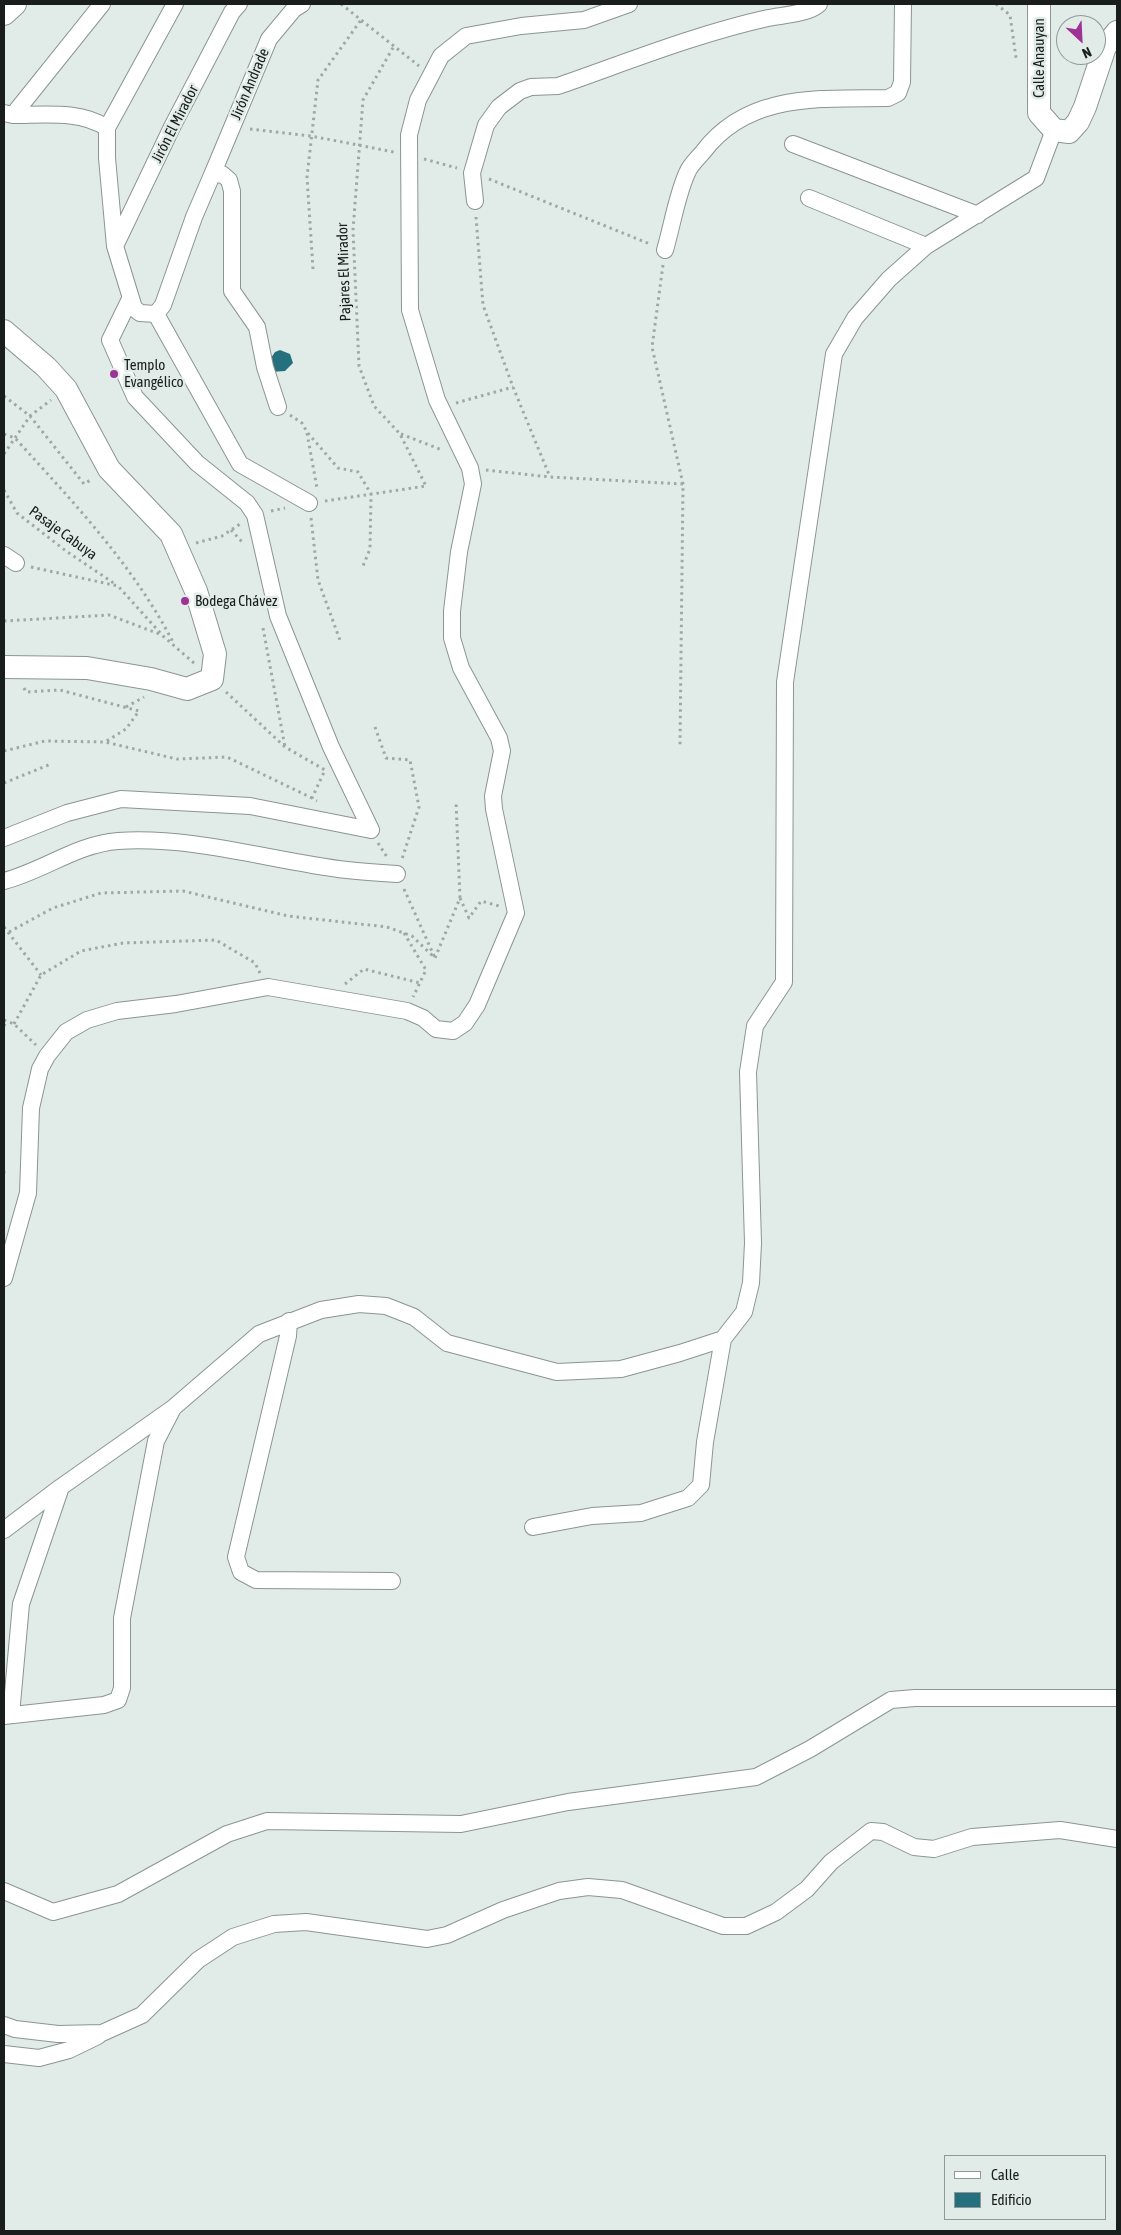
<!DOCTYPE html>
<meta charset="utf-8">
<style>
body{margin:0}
#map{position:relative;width:1121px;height:2235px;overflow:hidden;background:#e1ece9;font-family:"Asap Condensed",sans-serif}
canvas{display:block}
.frame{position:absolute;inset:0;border:5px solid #191d1c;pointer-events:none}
.legend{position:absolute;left:944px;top:2155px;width:162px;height:65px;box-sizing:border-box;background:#e1ece9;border:1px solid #919997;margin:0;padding:6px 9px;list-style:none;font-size:15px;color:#191d1c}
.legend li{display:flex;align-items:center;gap:10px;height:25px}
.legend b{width:25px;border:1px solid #919997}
.north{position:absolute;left:1056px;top:15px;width:50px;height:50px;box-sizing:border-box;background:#e1ece9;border:1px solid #919997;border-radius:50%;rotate:155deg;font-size:14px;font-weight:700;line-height:20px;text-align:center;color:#191d1c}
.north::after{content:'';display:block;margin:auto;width:18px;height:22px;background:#9d3394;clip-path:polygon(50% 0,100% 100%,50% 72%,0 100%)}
</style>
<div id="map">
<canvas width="1121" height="2235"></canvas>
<div class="frame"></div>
<ul class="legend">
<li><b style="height:6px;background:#fff"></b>Calle</li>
<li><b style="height:14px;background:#24707c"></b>Edificio</li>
</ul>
<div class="north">N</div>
</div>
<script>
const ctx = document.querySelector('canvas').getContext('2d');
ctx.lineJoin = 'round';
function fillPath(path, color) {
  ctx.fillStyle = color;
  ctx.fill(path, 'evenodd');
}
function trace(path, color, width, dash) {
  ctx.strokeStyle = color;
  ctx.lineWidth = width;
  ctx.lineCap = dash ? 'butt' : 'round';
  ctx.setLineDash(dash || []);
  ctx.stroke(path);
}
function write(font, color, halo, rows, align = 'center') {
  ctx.font = font + ' "Asap Condensed",sans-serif';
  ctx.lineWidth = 5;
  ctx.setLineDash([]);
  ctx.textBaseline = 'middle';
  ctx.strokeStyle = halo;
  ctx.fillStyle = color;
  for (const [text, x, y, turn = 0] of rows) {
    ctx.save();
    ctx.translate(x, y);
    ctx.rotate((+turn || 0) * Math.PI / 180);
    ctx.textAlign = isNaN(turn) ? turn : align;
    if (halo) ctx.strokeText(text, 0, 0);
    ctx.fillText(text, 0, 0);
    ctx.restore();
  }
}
const building = new Path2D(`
 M280 350 290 354 293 363 285 371 271 372V358L275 352Z`);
const path = new Path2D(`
 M341 4 419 66
 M996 4 1010 15 1016 58 1019 60
 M250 129 311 136 394 152
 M424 159 457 168
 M489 179 650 244
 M476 217 483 305 513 387 550 477
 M663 265 652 347 683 484 680 745
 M313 269 307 177 318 80 361 20
 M4 396 30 416 84 484 92 479
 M456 403 513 387
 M290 415 302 423 307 432 338 468 358 472 371 494 370 549 363 566
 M307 433 317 488
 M4 434 15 438C74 503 134 566 174 644
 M401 434 442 450
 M4 454 30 416 51 400
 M486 470 550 477 683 484
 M4 490 17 513 66 551 115 584
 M325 501 426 486 400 434 374 406 359 366 353 230 363 100 394 46
 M271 511 285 508
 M311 518 318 580 341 643
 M231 530 244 544
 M196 543 222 536 240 524
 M31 567 118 586 163 636 195 664
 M4 621 109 615 162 635
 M263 628 285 747
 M24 688 26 692 60 690 139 711 126 729 105 742
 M226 692 285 747 325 770 312 798 317 801
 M126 707 144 697
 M375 727 386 758 410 760 419 807 402 859
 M4 751 45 741 105 742 177 759 227 757 312 798
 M4 783 51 764
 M378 843 387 857
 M404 889 435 958
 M460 898 469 918 481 901 499 906
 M4 927 41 975
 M9 932 53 908 101 893 183 891 288 916 387 927 412 936 435 958 460 898 456 801
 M404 933 426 970 413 997
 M345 984 364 969 420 983
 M4 1020 14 1024 36 1045
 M14 1024 41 975 81 951 123 943 216 940 255 963 260 973
 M4 1026 6 1021
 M4 1171V1175`);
const street = new Path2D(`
 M4 113 13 115C43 115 81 110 107 128V158L115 246 134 308 140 313 156 314 163 305 194 217 212 175 222 174 229 180 232 191V291L257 327 265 367 278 407
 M13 115 102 4
 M107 128 175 4
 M793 144 978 215
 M212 175 269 39 294 9 302 4
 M809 198 926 246
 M475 201 472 173 486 125 499 107 520 91 531 87 558 86C627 62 696 34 768 18 783 15 808 14 819 4
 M116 244 172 127 232 12 239 4
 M665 250C672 226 677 195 687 173 690 165 698 158 703 152 748 92 821 99 888 98L898 93 902 82 903 4
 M130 299 110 340 135 397 197 463 247 503 255 515 278 616 331 747 371 830
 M156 314 240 464 309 503
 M4 555 16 563
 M4 838 67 813 121 799 250 806 371 830
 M4 881C43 871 77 844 118 841 196 836 271 861 347 870 364 872 380 873 397 874
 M4 1278 28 1193 31 1108 40 1069 47 1056 66 1032 87 1020 117 1011 176 1004 268 987 407 1011 423 1018 436 1029 453 1031 465 1023 477 1005 516 913 494 809 493 796 502 751 499 738 461 668 452 638V611L459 552 473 484 470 468 437 400 410 310 409 135 418 100 441 56 466 36 521 26 584 20 629 4
 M289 1321 288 1336 236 1557 241 1572 256 1580 392 1581
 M533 1527 592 1516 641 1513 688 1498 701 1485 705 1442 723 1339
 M4 1530 61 1487 173 1408 259 1334 321 1310 359 1304 386 1306 414 1317 447 1343 557 1372 621 1369 680 1353 723 1339 744 1312 751 1283 753 1243 748 1072 755 1026 784 982 785 682 834 354 855 318 889 279 926 246 1036 178 1054 130
 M11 1715 21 1604 61 1487
 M4 1716 104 1705 118 1700 122 1688V1618L156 1441 172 1410
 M4 1891 53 1912 118 1894 227 1834 267 1821 461 1824 568 1802 756 1777 810 1749 891 1700 915 1698H1117
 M4 2025 15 2029 58 2034 102 2033 142 2015 198 1960 233 1937 274 1924 306 1922 427 1939 447 1935 503 1910 559 1891 588 1887 622 1890 723 1926H746L776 1912 807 1889 831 1862 871 1831 883 1832 914 1847 934 1849 972 1837 1060 1830 1117 1839
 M4 2054 39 2058 69 2050 98 2036`);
const secondary = new Path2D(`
 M1039 4V113L1054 130 1069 132 1078 122 1085 107 1105 47 1117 32
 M4 14 15 4
 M4 331 46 367 66 389 109 469 171 534 196 591 215 654 212 679 187 689 151 679 87 668 4 667`);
const markers = [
 [114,374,5,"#9d3394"],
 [185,601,5,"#9d3394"]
];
const streetNames = [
 ["Calle Anauyan",1039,58,-90],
 ["Jirón Andrade",250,84,-67],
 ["Jirón El Mirador",175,124,-63],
 ["Pajares El Mirador",344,272,-92],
 ["Pasaje Cabuya",63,533,36]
];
const poiNames = [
 ["Templo",124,365],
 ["Evangélico",124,382],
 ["Bodega Chávez",195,601]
];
fillPath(building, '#24707c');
trace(street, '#8b9593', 18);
trace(secondary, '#8b9593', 24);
trace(path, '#9fa8a6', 3, [2.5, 4]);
trace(street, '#fff', 16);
trace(secondary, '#fff', 22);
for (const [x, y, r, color] of markers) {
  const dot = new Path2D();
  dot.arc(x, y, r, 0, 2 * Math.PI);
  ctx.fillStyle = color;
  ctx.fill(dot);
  trace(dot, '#e1ece9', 2);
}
write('15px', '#191d1c', '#e1ece9', streetNames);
write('15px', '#191d1c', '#e1ece9', poiNames, 'left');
</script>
